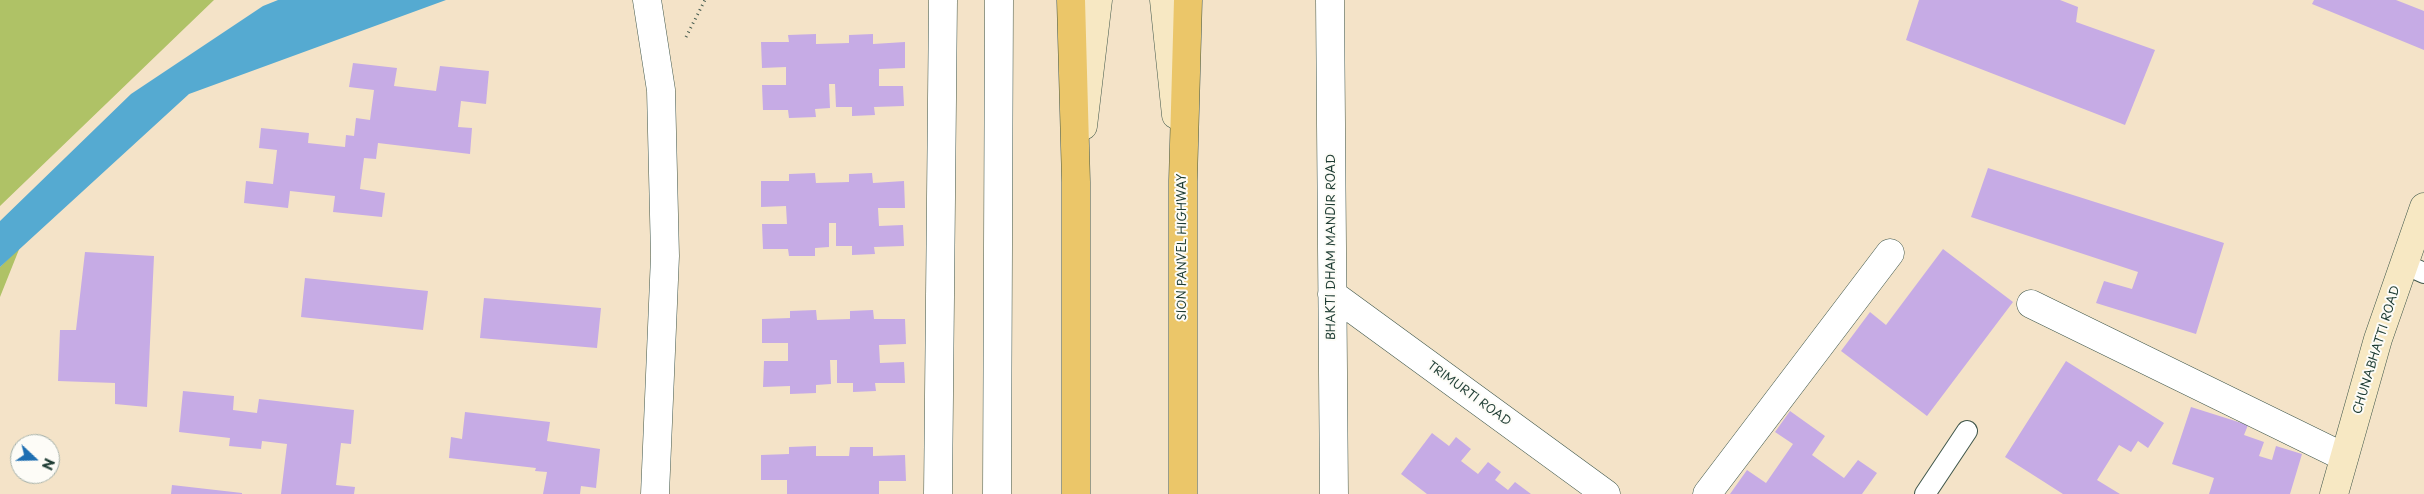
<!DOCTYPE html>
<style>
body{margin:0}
#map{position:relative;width:2424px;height:494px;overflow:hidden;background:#f4e3c8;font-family:"Playpen Sans",sans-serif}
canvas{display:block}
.north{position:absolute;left:10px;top:434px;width:50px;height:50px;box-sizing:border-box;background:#fdfcf7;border:1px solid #a4b0a9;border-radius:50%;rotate:111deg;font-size:14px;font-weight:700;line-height:20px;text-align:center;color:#1f3d34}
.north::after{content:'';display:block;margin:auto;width:18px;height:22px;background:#1f6fb2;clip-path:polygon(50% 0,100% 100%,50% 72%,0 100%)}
</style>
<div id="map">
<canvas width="2424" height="494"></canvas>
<div class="north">N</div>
</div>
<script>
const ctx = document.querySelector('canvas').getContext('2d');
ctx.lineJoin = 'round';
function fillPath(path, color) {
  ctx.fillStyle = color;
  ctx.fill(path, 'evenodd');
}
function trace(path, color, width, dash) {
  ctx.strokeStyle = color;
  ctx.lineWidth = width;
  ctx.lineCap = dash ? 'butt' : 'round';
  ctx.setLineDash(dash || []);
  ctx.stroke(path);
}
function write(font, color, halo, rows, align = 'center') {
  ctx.font = font + ' "Playpen Sans",sans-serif';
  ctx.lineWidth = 4;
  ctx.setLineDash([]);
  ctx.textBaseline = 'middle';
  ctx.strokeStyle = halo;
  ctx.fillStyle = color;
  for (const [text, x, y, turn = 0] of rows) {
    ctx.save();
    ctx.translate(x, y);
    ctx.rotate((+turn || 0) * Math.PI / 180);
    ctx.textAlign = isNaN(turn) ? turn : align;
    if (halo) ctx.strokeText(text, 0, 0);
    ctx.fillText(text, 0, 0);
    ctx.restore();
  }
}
const green = new Path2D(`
 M0 0H214L0 206Z
 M20 247 0 297V267Z`);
const water = new Path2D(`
 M278 0H446L189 94 0 267V221L131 94 263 6Z`);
const building = new Path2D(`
 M1919 0H2060L2078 7 2076 22 2155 50 2125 125 1906 40Z
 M2314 0H2396L2424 11V50L2312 4Z
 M816 34V44L849 43V35L873 34V44L905 42V68L879 69V86H903L904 106 874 107 875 115 852 116V107H836L835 84H829L830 108 815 109 816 117 789 118 788 110H763L762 85H786V67L762 68 761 42H789L788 35Z
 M353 63 397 68 394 86 436 91 440 66 489 71 486 104 461 101 458 127 472 128 470 154 378 143 376 159 364 158 360 189 385 193 382 217 333 212 335 196 290 191 288 208 244 203 246 181 273 184 277 150 259 148 261 128 309 133 308 143 345 147 346 135 354 136 356 118 370 120 374 90 349 87Z
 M1988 168 2224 243 2196 334 2096 303 2104 281 2132 289 2138 272 1971 217Z
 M815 173 816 183 849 182V174L872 173 873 183 904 181 905 208H878L879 226 903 225 904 246 874 247 875 254 852 255V246H836V223H829V247L815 248V256H789L788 249H763L762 224H787L786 206 761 207V181H789V174Z
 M1943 249 2013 302 1927 416 1841 351 1870 312 1886 325Z
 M85 252 154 256 147 407 115 404V383L58 381 60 330H76Z
 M305 278 428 291 423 330 301 317Z
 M484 298 601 308 597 348 480 338Z
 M816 310 817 320 850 319V311L873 310 874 319H905L906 344 879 345 880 363 904 362 905 383H875L876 391 853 392V383H837V360H830L831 384 816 385V393L790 394V386L763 387 764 361H788V343H762V319L790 318V311Z
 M2066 361 2164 423 2148 448 2138 441 2131 452 2119 445 2097 480 2120 494H2063L2005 457Z
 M183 391 234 396 233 410 257 413 259 399 354 410 351 444 341 443 336 485 355 487 354 494H281L287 444 262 441 261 449 229 446 230 438 179 432Z
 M2191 407 2248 425 2244 435 2264 442 2259 456 2272 460 2276 446 2302 454 2290 494H2209L2214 478 2172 464Z
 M1790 411 1825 436 1812 455 1844 478 1858 460 1877 473 1862 494H1730L1747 470 1766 483 1793 444 1775 432Z
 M465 412 550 422 547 441 600 449 596 488 581 486 580 494H543L547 472 535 471 536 468 449 458 451 437 462 439Z
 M1432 433 1449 446 1456 437 1471 449 1461 461 1478 474 1488 462 1501 472 1495 480 1508 490 1515 482 1531 494H1427L1401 474Z
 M816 446V456H849L850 447H873V456L905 455 906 481H879V494H787V480H761V455L789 454V447Z
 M172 485 242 493V494H171Z`);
const path = new Path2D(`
 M686 37 705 0`);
const service = new Path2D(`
 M2404 264 2424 273
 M1925 494 1967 431`);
const minor = new Path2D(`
 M647 0 661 90 665 256 655 494
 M1330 0 1334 494
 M1332 294 1606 494
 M2031 304 2344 457
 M938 494 943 0
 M1707 494 1890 253`);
const tertiary = new Path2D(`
 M997 494 999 0`);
const secondary = new Path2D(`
 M1164 0 1176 115
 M1083 126 1098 0
 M2334 494 2378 339 2424 207`);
const trunk = new Path2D(`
 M1071 0 1076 182V494
 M1183 494V181L1188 0`);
const streetNames = [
 ["SION PANVEL HIGHWAY",1183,247,-90],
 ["BHAKTI DHAM MANDIR ROAD",1332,247,-90],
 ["CHUNABHATTI ROAD",2377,350,-73],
 ["TRIMURTI ROAD",1469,394,36]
];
fillPath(green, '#afc266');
fillPath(water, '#55aad1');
fillPath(building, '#c6abe5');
trace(service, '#3f564a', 22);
trace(minor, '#3f564a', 29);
trace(tertiary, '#3f564a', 29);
trace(secondary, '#3f564a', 29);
trace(trunk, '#3f564a', 29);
trace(path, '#3f564a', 3, [1, 4]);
trace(service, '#fff', 20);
trace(minor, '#fff', 28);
trace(tertiary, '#fff', 28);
trace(secondary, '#f7e8c3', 28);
trace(trunk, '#ebc669', 28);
write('12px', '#1f3d34', '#fdfcf7', streetNames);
</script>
